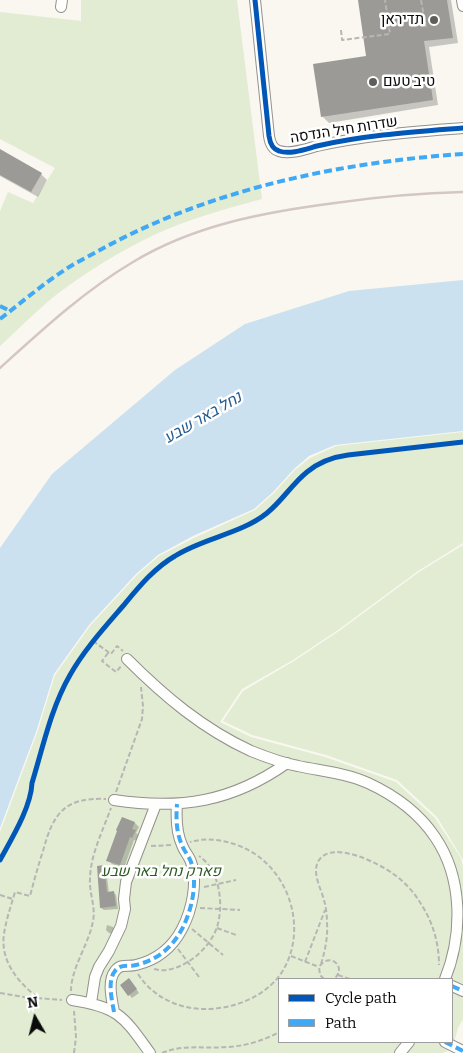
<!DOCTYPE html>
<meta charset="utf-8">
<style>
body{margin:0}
#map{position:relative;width:463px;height:1053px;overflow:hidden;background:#f9f7f0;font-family:Bitter,serif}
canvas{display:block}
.legend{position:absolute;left:278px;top:978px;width:175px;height:65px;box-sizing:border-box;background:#fff;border:1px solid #9d9d9d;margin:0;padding:6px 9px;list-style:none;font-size:15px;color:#0b0b0b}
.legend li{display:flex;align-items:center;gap:10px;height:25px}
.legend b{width:25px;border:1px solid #9d9d9d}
.north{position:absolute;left:10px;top:993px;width:50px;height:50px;-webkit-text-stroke:4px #fff;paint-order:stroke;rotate:352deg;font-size:14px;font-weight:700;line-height:20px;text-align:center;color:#0b0b0b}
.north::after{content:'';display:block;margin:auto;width:18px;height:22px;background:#0b0b0b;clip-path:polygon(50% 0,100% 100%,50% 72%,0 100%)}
</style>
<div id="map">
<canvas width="463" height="1053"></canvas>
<ul class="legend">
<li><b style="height:6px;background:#0057b8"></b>Cycle path</li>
<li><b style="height:6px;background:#3fa9f5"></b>Path</li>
</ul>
<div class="north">N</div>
</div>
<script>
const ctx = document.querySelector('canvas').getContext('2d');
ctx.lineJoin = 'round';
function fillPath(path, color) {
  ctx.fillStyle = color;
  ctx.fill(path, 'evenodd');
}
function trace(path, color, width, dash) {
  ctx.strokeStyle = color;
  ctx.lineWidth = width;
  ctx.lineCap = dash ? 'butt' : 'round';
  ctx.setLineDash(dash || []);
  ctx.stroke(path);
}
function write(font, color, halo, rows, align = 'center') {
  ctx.font = font + ' Bitter,Heebo,serif';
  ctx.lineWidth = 5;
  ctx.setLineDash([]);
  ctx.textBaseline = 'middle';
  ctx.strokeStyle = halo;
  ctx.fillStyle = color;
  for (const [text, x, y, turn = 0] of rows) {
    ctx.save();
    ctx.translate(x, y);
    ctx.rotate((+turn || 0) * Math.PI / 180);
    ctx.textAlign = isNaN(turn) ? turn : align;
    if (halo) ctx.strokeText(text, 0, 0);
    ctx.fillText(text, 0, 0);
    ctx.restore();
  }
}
const green = new Path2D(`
 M81 0H237L262 199C226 209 188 219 154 235 120 251 86 272 56 295 37 310 19 329 0 346V211L8 192 33 203 55 168 0 139V12L81 21Z
 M463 432V543L418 571 338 630 293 660 242 689 220 722 251 737 325 757 396 782 435 818 461 858 463 867V1019L458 1028 452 1049 443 1053H0V832L37 733 55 675 90 626 137 575 159 556 194 538 255 510 274 493 295 470 310 458 336 446ZM279 979H452V1042H279Z
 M463 545V860L437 817 397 780 326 755 252 735 223 721 243 691 294 661 339 631 419 572Z`);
const water = new Path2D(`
 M463 280V431L335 445 309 456 294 469 273 492 254 509 193 536 158 555 136 574 89 625 54 674 36 732 0 828V548L52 474 175 370 245 324 349 291Z`);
const shadow = new Path2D(`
 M359 0H451L458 43 429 47 438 105 329 123 323 117 367 57Z
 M0 151 41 174 47 180 38 197 0 176Z
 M123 818 135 823 139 827 136 833 139 835 137 841 134 840 124 868 112 864 108 860Z
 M103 867 106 870 109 893 113 892 116 895 118 909 104 910 101 908Z
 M107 925 113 927 115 930 113 934 109 933 106 930Z
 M132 983 139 993 132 998 122 986Z`);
const building = new Path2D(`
 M358 0H447L453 38 424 41 433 100 321 117 313 64 366 56Z
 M0 149 42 173 31 192 0 175Z
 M122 817 135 822 132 829 136 830 132 838 130 837 120 865 106 861 117 831 116 830Z
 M104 865 107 892 114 891 116 906 100 908 97 866Z
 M129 978 137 989 128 996 120 985Z`);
const path = new Path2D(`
 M421 0 426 28
 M341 30 342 40 390 34 385 0
 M93 641 111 654 117 646 123 651
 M108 653 102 661 116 672 122 665
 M116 792 142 719 143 706 141 687
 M151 846 173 845
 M204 887 236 880
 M0 895 13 899
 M200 908 240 910
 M217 928 236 935
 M192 929 223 955
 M178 949 199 977
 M291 956 319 967
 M305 962 325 910
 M321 964C325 951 328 937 327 923 327 915 326 907 324 900 321 888 311 872 319 860 333 840 378 863 392 873 404 881 414 892 421 904 433 922 439 944 439 965
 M154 969C178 976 210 950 217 927 224 905 220 870 199 856
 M138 974C152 996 176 1008 202 1009 231 1010 265 998 282 972 309 929 289 867 242 847 225 840 208 837 190 842
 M338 975 350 979
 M324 979 320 975 319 967C329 951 348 967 334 979
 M71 991C71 968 89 944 93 921 96 907 89 893 90 879 90 856 103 830 111 808
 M0 993 24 997 62 1000
 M37 997C18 982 0 961 4 934 6 920 11 906 15 892L30 896C34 881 38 866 43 851 53 814 64 797 106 799
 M74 1053 76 1037 74 1011
 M162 1053C183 1044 204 1049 227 1047 245 1046 263 1041 279 1032`);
const minor = new Path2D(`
 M255 0 269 136C270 143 272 149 279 151 290 155 306 149 317 146 366 135 413 132 463 128
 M462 0 463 6
 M61 7 62 0
 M127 659C164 696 203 729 251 751 266 757 282 763 298 766 321 771 346 773 368 783 394 795 419 813 435 837 463 878 463 934 445 979
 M114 800C180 810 232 802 287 763
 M452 986 463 991
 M72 1000C119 1007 124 1017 150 1053
 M91 1003 95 977 99 967 109 951 121 926 125 909 124 899 126 882 156 804
 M114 1012C112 1000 107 981 115 971 121 963 128 967 136 965 157 960 172 948 182 929 192 910 198 882 191 862 189 856 184 851 182 845 176 832 176 818 177 804
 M445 1042 463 1051
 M400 1053 409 1042`);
const rail = new Path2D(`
 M0 368C42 330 84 291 133 262 194 225 265 212 335 203 377 197 420 193 463 192`);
const quiet = new Path2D(`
 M0 306 10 311
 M0 319C22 302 43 284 66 269 77 262 89 256 100 250 208 190 340 162 463 154
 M452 986 463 991
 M114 1012C112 1000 107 981 115 971 121 963 128 967 136 965 157 960 172 948 182 929 192 910 198 882 191 862 189 856 184 851 182 845 176 832 176 818 177 804
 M445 1042 463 1051`);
const cycleway = new Path2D(`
 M255 0 269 136C270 143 272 149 279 151 290 155 306 149 317 146 366 135 413 132 463 128
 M0 860C12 838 31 807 32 783 43 747 51 708 70 675 84 650 104 628 123 606 138 588 154 568 175 556 203 538 241 534 267 513 282 501 292 484 307 472 319 462 333 457 348 455L463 442`);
const markers = [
 [434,20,5,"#5e5e5b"],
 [373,82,5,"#5e5e5b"]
];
const poiNames = [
 ["תדיראן",424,20],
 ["טיב טעם",383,82,"left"]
];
const streetNames = [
 ["שדרות חיל הנדסה",344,130,-9]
];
const parkNames = [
 ["פארק נחל באר שבע",161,872]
];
const waterNames = [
 ["נחל באר שבע",203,418,-30]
];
fillPath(green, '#e1ecd2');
fillPath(water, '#cbe1ef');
fillPath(shadow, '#0003');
fillPath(building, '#9c9a96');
trace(minor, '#92918e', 12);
trace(path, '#b7b6b5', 2, [5, 2.5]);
trace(minor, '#fefefd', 10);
trace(rail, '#d4c6c5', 2.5);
trace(quiet, '#3fa9f5', 4, [8, 4]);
trace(cycleway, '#0057b8', 5);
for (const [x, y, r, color] of markers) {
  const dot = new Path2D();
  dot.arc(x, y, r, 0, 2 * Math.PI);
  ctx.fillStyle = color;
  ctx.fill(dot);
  trace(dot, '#fff', 2);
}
write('15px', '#0b0b0b', '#fff', poiNames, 'right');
write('15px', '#0b0b0b', '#fff', streetNames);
write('italic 15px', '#2d5a24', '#fff', parkNames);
write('italic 16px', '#245b8d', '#fff', waterNames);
</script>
